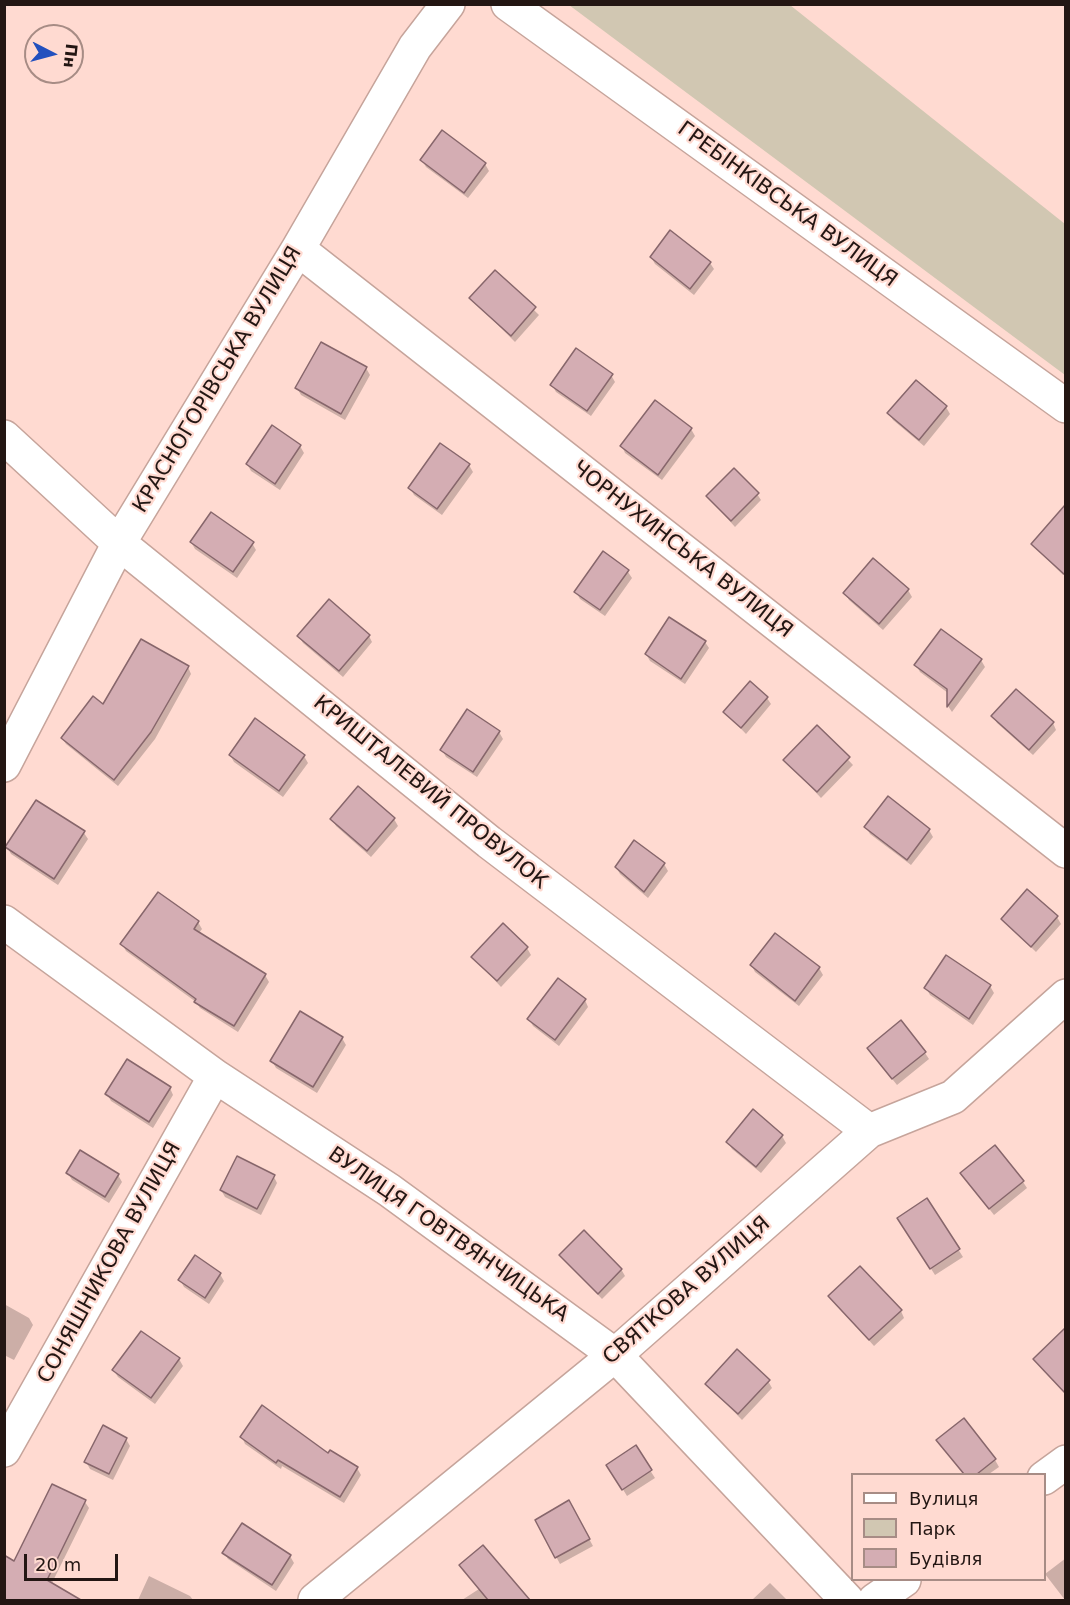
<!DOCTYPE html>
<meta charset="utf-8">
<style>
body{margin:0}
#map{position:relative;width:1070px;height:1605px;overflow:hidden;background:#ffdad1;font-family:"DejaVu Sans",sans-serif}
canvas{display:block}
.frame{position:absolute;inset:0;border:6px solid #231613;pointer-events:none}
.legend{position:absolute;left:851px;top:1473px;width:195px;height:108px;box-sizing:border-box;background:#ffdad1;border:2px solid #a78c85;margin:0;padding:8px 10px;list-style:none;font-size:18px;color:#231613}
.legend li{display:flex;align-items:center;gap:12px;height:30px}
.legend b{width:30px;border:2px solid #a78c85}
.north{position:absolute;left:24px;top:24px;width:60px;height:60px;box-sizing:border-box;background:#ffdad1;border:2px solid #a78c85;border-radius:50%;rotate:96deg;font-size:16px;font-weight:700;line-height:24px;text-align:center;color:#231613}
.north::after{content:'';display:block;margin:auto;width:21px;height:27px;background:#2350be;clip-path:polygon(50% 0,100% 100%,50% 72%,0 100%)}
.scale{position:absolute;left:24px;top:1554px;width:94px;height:27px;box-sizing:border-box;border:3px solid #231613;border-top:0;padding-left:8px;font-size:18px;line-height:21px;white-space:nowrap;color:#231613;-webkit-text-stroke:4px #ffdad1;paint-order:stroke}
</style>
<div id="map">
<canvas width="1070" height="1605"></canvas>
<div class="frame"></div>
<ul class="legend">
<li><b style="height:8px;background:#fff"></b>Вулиця</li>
<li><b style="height:16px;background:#d1c7b2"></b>Парк</li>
<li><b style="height:16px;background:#d4adb3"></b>Будівля</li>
</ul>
<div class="north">Пн</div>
<div class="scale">20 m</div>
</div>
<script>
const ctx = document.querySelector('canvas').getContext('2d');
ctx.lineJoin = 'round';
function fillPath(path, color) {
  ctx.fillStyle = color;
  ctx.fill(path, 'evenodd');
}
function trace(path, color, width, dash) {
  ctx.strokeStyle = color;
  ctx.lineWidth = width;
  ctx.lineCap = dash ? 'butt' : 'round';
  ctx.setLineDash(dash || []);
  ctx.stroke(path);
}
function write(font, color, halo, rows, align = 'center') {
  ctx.font = font + ' "DejaVu Sans",sans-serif';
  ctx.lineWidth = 4.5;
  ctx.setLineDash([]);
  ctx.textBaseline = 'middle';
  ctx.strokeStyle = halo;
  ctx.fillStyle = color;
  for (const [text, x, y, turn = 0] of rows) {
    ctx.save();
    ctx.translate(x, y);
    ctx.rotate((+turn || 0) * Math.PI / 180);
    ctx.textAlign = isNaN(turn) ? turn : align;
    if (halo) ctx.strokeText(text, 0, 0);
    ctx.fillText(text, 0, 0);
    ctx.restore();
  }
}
const green = new Path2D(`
 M569 5H790L1065 224V375Z`);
const shadow = new Path2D(`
 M422 160 485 164 489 171 468 198 426 167Z
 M651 257 710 263 714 269 694 295 655 264Z
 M495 272 539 315 515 342 471 298Z
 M366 368 370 375 345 420 301 395 297 388Z
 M611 375 615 382 591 416 556 392 552 385Z
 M916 382 946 407 950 414 924 446 893 420 889 413Z
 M655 402 691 429 695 436 662 480 625 453 622 446Z
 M300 446 304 453 280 490 251 471 247 464Z
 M469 465 473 472 442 515 414 495 410 488Z
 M757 494 761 500 735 527 708 497Z
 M1060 513 1066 517V572L1063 575 1032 544Z
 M191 542 252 543 256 550 237 578 195 549Z
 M603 553 628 572 632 578 605 616 580 599 576 592Z
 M908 590 912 597 883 630 849 600 845 593Z
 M299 636H369L372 642 343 677 303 643Z
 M705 642 709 648 685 684 650 661 646 654Z
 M981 660 985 667 952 712 948 706V693L920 672 916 665Z
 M188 667 191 674 155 739 118 786 66 744 62 738Z
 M767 698 771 704 746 734 725 712Z
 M993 716 1053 723 1056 730 1033 755 997 723Z
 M817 727 853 765 821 798 785 760Z
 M499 732 503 739 477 777 446 757 442 750Z
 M230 755 304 756 308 763 283 797 234 762Z
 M332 819H394L398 826 371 857 336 826Z
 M866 827 929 830 933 837 911 865 870 834Z
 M84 833 88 839 58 885 11 854 7 847Z
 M664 864 668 871 648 898 620 874 616 867Z
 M1057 917 1061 924 1036 952 1002 919Z
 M198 922 202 929 199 933 265 975 269 982 238 1032 200 1008 196 1002 126 951 122 944Z
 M775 935 819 968 823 975 799 1006 755 972 752 966Z
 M527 948 531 955 501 987 473 957Z
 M947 957 990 986 994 993 973 1025 930 995 926 988Z
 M585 1000 588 1007 559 1046 533 1026 529 1019Z
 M342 1038 346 1045 317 1093 276 1068 272 1061Z
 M925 1053 929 1059 897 1085 873 1055Z
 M170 1088 173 1095 153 1128 111 1101 107 1094Z
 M782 1136 786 1143 761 1173 732 1149 728 1142Z
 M68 1173 118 1175 122 1182 109 1203 72 1180Z
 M962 1174 1023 1182 1027 1188 994 1215Z
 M274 1177 277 1183 261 1215 225 1197 221 1190Z
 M927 1200 963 1257 935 1275 903 1225Z
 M561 1256 621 1269 625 1276 602 1299Z
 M220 1274 224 1281 209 1304 184 1287 180 1280Z
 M830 1297 901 1311 904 1318 874 1346Z
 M4 1304 29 1318 33 1325 14 1360 4 1355Z
 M1054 1341 1066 1352V1394L1035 1360Z
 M179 1359 183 1366 155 1404 118 1377 114 1371Z
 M768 1381 772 1388 742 1420 707 1384Z
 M242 1437 329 1455 357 1468 361 1475 344 1503 282 1466 281 1469 245 1444Z
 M126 1439 130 1446 113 1480 90 1469 86 1462Z
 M635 1447 655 1478 627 1496 608 1465Z
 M942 1447 995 1460 999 1467 989 1474H964Z
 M85 1502 89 1508 51 1585 67 1598 66 1600H4V1568L15 1563Z
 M569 1502 593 1546 560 1564 537 1520Z
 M224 1553 290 1556 294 1563 276 1591 228 1559Z
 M1066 1558V1600H1065L1045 1574Z
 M461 1565 523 1595 526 1600H462L479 1589Z
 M149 1576 190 1596 193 1600H138Z
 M770 1583 787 1600H752Z`);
const building = new Path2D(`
 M442 130 486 163 464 193 420 160Z
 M670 230 711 262 690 289 650 257Z
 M495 270 536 307 511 336 469 298Z
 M321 342 367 367 341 414 295 388Z
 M576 348 613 374 587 411 550 385Z
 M916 380 947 406 919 440 887 413Z
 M655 400 692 428 658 475 620 446Z
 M272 425 301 445 275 484 246 464Z
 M440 443 470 464 437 509 408 488Z
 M734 468 759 493 731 521 706 496Z
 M1065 505V575L1031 544Z
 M211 512 254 542 233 572 190 542Z
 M603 551 629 570 600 610 574 592Z
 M873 558 909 589 879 624 843 593Z
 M329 599 370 635 339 671 297 636Z
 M669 617 706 641 681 679 645 654Z
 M941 629 982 659 947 707V689L914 665Z
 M141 639 189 666 151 732 114 780 61 738 93 696 103 704Z
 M750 681 768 697 741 728 723 712Z
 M1016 689 1054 722 1029 750 991 716Z
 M467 709 500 731 473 772 440 750Z
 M255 718 305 755 279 791 229 755Z
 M817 725 850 757 817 792 783 760Z
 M358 786 395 818 367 851 330 819Z
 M888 796 930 829 907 860 864 827Z
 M36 800 85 831 54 879 5 847Z
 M634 840 665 863 644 892 615 867Z
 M1027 889 1058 916 1031 947 1001 919Z
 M158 892 199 921 194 929 266 974 234 1026 194 1002 196 999 120 944Z
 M503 923 528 947 497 981 471 957Z
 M775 933 820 967 795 1001 750 965Z
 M946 955 991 985 969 1019 924 988Z
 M558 978 586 999 555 1040 527 1019Z
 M300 1011 343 1037 313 1087 270 1061Z
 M901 1020 926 1052 892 1079 867 1048Z
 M127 1059 171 1087 149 1122 105 1094Z
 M753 1109 783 1135 756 1167 726 1142Z
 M995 1145 1024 1181 989 1209 960 1173Z
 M80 1150 119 1174 105 1197 66 1173Z
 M237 1156 275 1175 257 1209 220 1190Z
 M927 1198 960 1249 930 1269 897 1218Z
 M584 1230 622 1269 598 1294 559 1255Z
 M195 1255 221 1273 205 1298 178 1280Z
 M860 1266 902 1310 869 1340 828 1296Z
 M1065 1328V1393L1033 1359Z
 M141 1331 180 1358 151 1398 112 1370Z
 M737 1349 770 1380 738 1414 705 1384Z
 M262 1405 328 1453 330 1450 358 1467 340 1497 278 1460 276 1463 240 1437Z
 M964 1418 996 1459 977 1474H964L936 1440Z
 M103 1425 127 1438 109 1474 84 1462Z
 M636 1445 652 1470 622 1490 606 1465Z
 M52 1484 86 1500 47 1580 81 1600H4V1555L14 1561Z
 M569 1500 590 1539 555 1558 535 1520Z
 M242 1523 291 1555 272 1585 222 1553Z
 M483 1545 530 1600H488L459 1565Z`);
const minor = new Path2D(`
 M508 4 1066 406
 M298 249 1066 851
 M4 437 119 543 489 842 869 1131
 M4 765 119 543 298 249 415 47 448 4
 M4 922 215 1076 389 1190 615 1355 847 1600
 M4 1450 215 1076
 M1044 1478 1066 1462
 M315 1600 615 1355 869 1131 953 1097 1066 996
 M875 1600 904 1580`);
const streetNames = [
 ["ГРЕБІНКІВСЬКА ВУЛИЦЯ",787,205,36],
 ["КРАСНОГОРІВСЬКА ВУЛИЦЯ",218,380,-59],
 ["ЧОРНУХИНСЬКА ВУЛИЦЯ",682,550,38],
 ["КРИШТАЛЕВИЙ ПРОВУЛОК",430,793,39],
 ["ВУЛИЦЯ ГОВТВЯНЧИЦЬКА",448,1235,35],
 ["СОНЯШНИКОВА ВУЛИЦЯ",110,1263,-61],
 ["СВЯТКОВА ВУЛИЦЯ",687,1291,-41]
];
fillPath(green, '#d1c7b2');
fillPath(shadow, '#0003');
fillPath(building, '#d4adb3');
trace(building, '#87666b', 1.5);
trace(minor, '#c6a49b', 36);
trace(minor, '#fff', 33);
write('21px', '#231613', '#ffdad1', streetNames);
</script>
